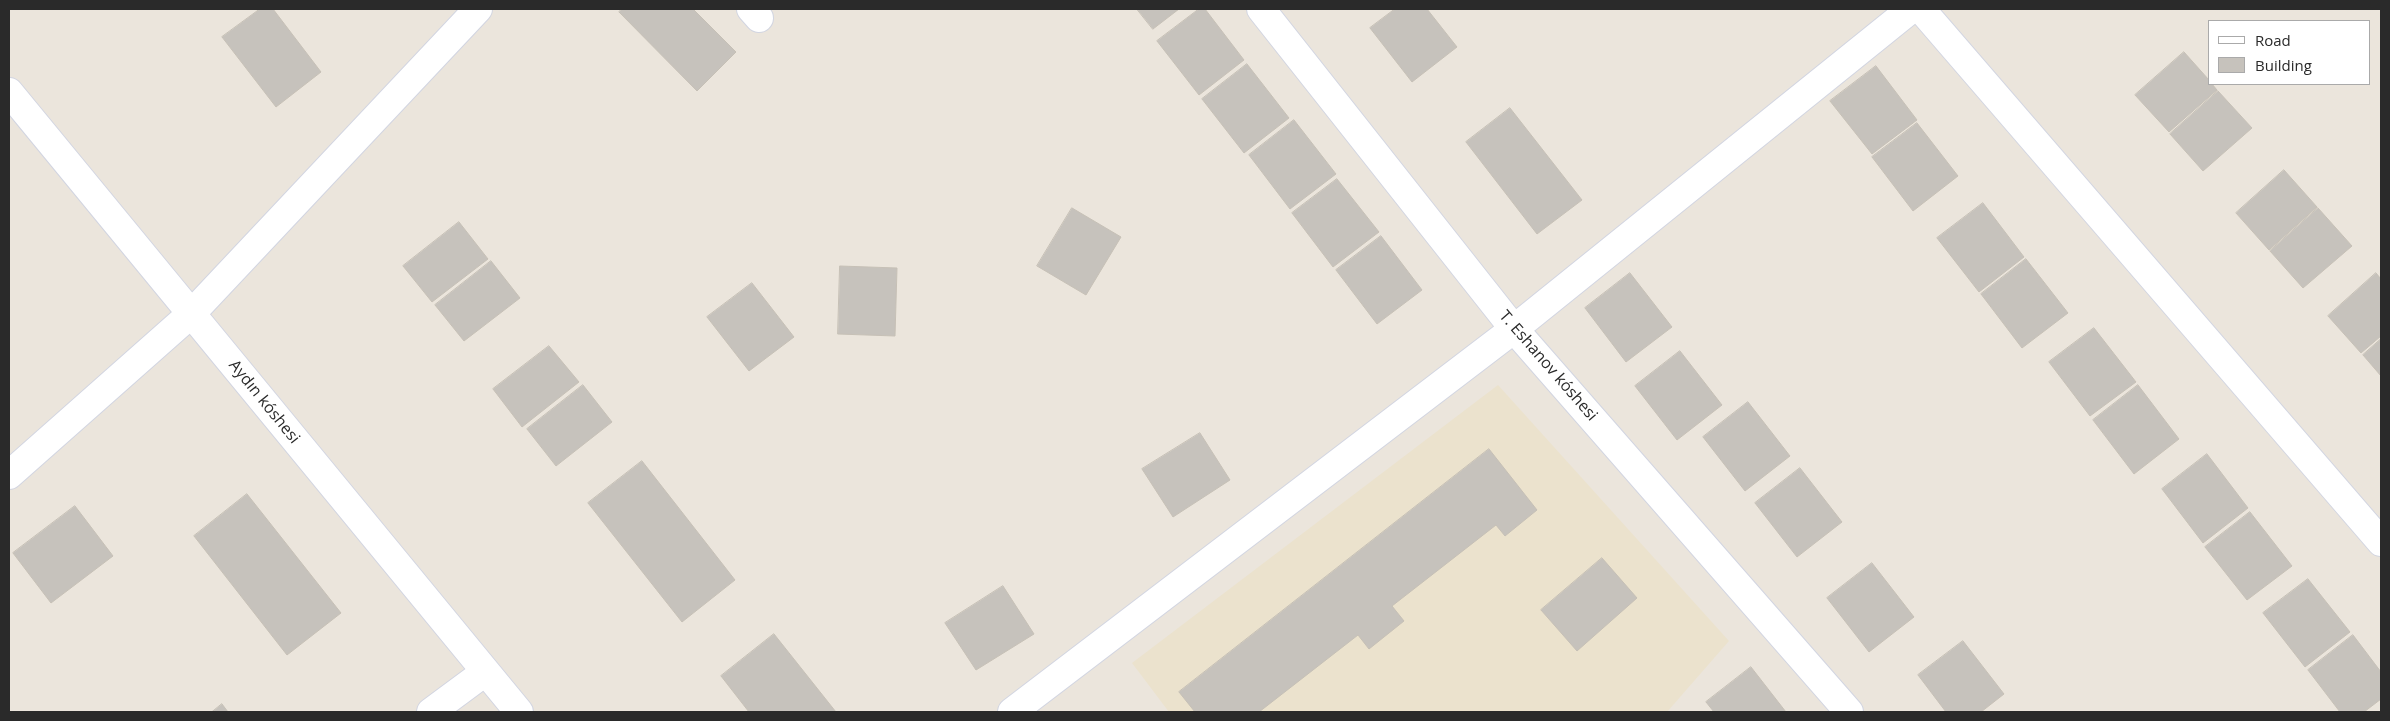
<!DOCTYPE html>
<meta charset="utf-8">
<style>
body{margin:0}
#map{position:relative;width:2390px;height:721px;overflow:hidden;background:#ebe5dc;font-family:"Open Sans",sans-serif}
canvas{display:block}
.frame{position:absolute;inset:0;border:10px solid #2a2a2a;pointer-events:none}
.legend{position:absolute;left:2208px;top:20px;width:162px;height:65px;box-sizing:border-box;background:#fff;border:1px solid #aaa;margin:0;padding:6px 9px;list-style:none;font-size:15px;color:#2a2a2a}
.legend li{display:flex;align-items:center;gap:10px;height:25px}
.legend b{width:25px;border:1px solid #aaa}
</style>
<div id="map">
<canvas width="2390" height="721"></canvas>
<div class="frame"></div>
<ul class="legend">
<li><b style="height:6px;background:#fff"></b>Road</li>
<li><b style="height:14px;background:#c6c2bc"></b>Building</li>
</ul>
</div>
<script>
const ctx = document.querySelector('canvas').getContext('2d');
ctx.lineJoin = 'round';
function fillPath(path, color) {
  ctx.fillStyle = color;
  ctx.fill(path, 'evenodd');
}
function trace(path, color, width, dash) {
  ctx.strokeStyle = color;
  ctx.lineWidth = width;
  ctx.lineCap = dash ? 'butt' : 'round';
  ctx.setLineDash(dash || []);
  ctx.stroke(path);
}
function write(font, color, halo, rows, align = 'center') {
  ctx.font = font + ' "Open Sans",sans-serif';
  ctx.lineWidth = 4;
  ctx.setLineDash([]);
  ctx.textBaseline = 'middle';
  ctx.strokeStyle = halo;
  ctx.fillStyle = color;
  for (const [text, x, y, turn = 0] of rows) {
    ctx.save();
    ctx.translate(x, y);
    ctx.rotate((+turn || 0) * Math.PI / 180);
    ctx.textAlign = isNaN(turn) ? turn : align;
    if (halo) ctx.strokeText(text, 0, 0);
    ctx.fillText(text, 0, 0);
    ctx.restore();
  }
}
const education = new Path2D(`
 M1498 385 1729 641 1667 712H1169L1132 663Z`);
const building = new Path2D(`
 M260 9H273L321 72 276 107 222 37Z
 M622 9H693L736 52 697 91 619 12Z
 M1137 9H1179L1153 29Z
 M1199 9H1205L1244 60 1199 95 1157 41Z
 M1395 9H1427L1457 47 1412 82 1370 28Z
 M2184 52 2209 80V84H2212L2217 90 2169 132 2135 95Z
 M1247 64 1289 118 1244 153 1202 99Z
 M1876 66 1917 120 1872 154 1830 101Z
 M2218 91 2252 128 2203 171 2170 134Z
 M1510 108 1582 200 1537 234 1466 142Z
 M1294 120 1336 174 1290 209 1249 155Z
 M1917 123 1958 176 1913 211 1872 157Z
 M2284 170 2317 207 2269 250 2236 213Z
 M1337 179 1379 232 1333 267 1292 213Z
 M1983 203 2024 257 1979 292 1937 238Z
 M1072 208 1121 237 1086 295 1037 266Z
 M2318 208 2352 246 2303 288 2270 251Z
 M459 222 488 259 432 302 403 266Z
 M1381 236 1422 290 1377 324 1336 270Z
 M2026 259 2068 313 2022 348 1981 294Z
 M491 261 520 298 464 341 435 305Z
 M840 266 897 268 895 336 838 334Z
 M1630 273 1672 327 1626 362 1585 308Z
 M2376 273 2381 279V336L2361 353 2328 316Z
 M752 283 794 337 749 371 707 317Z
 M2094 328 2136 382 2090 416 2049 362Z
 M2381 339V376L2363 355Z
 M549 346 579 382 522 427 493 389Z
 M1680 351 1722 405 1677 440 1635 386Z
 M583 385 612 422 556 466 527 429Z
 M2138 385 2179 439 2134 474 2093 420Z
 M1748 402 1790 456 1745 491 1703 437Z
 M1200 433 1230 480 1173 517 1142 469Z
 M1489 449 1537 510 1505 536 1496 525 1392 606 1404 621 1369 649 1358 635 1259 712H1195L1179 692Z
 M2207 454 2248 508 2203 543 2162 489Z
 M642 461 735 580 682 622 588 503Z
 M1800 468 1842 522 1797 557 1755 503Z
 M247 494 341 613 287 655 194 536Z
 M75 506 113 556 51 603 13 553Z
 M2250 512 2292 566 2247 600 2205 547Z
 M1602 558 1637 598 1577 651 1541 610Z
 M1872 563 1914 617 1869 652 1827 598Z
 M2308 579 2350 632 2305 667 2263 613Z
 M1003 586 1034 634 976 670 945 623Z
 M774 634 836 712H749L721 676Z
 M2353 635 2381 672V699L2364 712H2340L2308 670Z
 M1963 641 2004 694 1981 712H1946L1918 675Z
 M1751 667 1786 712H1714L1706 702Z
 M222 704 228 712H212Z`);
const street = new Path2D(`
 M751 9 759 18
 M1261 9 1514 329 1849 712
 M1921 9 2381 542
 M9 475 192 313 478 9
 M431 712 485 672
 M1012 712 1514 329 1911 9`);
const secondary = new Path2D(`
 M9 92 519 712`);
const streetNames = [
 ["T. Eshanov kóshesi",1548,366,49],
 ["Aydın kóshesi",264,402,51]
];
fillPath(education, '#ebe2cd');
fillPath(building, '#c6c2bc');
trace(building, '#c6c0b6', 1);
trace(street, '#d2d5e1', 30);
trace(secondary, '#d2d5e1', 30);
trace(street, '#fff', 28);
trace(secondary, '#fff', 28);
write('16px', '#2a2a2a', '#fff', streetNames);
</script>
